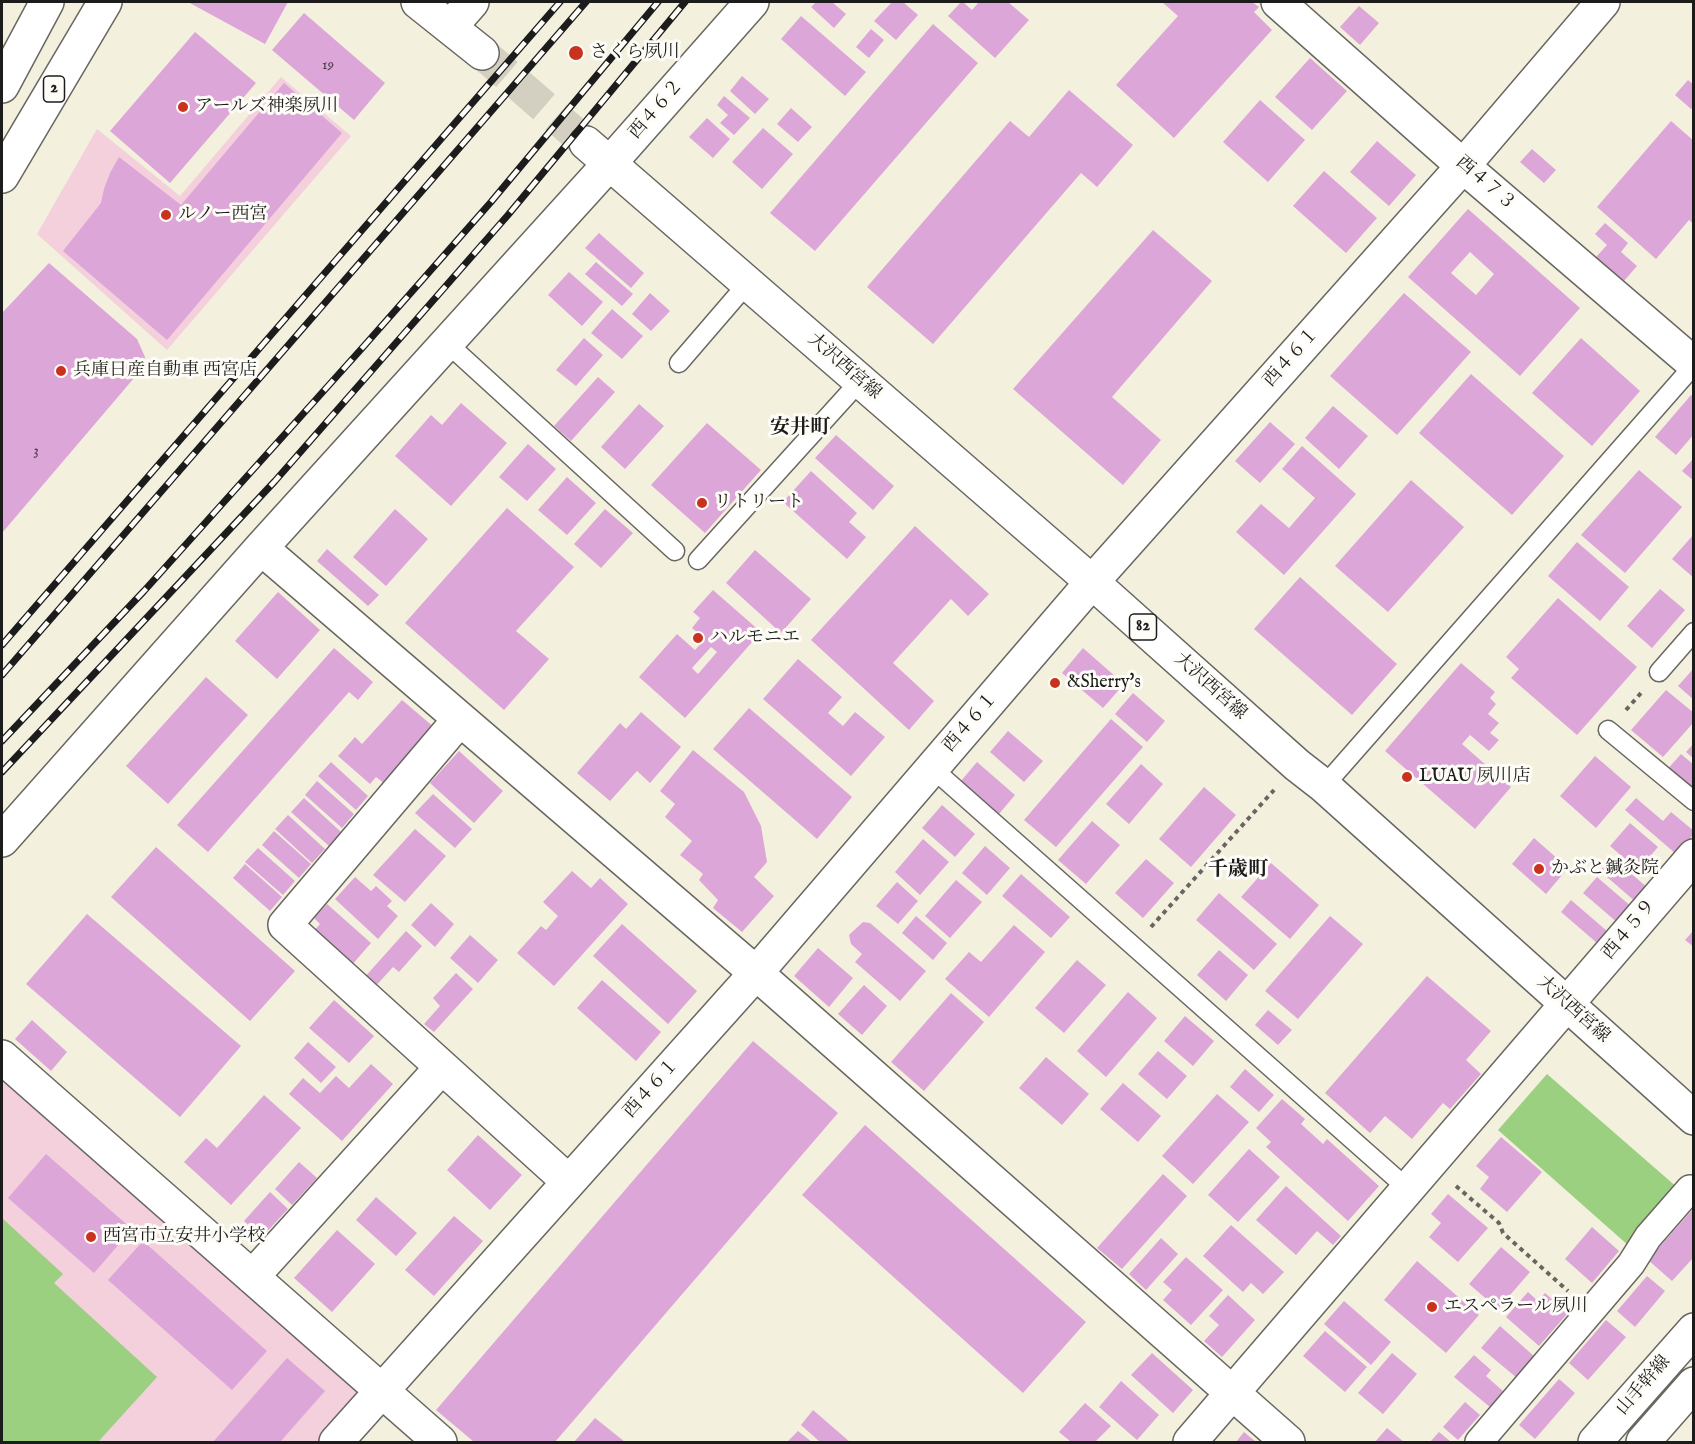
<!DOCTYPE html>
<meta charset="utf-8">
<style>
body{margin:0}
#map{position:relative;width:1695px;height:1444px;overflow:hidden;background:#f4f0de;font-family:"IM FELL English",serif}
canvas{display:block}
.frame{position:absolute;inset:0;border:3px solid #1c1c1c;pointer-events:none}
</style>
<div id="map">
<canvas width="1695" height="1444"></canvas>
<div class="frame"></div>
</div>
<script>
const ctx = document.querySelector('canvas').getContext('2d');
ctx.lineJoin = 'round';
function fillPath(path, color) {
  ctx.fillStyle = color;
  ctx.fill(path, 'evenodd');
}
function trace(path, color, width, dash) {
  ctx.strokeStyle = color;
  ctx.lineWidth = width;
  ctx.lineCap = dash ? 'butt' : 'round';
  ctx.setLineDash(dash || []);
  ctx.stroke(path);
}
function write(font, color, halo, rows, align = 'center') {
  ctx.font = font + ' "IM FELL English","Noto Serif JP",serif';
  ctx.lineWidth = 6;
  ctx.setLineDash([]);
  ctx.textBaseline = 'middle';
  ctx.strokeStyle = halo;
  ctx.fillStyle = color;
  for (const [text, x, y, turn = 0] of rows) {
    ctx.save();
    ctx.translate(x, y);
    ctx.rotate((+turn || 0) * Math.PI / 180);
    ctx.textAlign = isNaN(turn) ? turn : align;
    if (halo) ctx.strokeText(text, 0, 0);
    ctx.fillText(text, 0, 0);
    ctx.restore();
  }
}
const built = new Path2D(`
 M281 77 351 136 167 350 37 234 97 129 180 196Z
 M2 1081 361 1393 317 1442H2Z`);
const green = new Path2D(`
 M1547 1074 1679 1189 1629 1246 1498 1130Z
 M2 1218 63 1274 54 1283 157 1377 98 1442H2Z`);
const building = new Path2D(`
 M188 2H288L265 44Z
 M816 2H832L846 14 834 28 811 7Z
 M892 2H903L918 15 896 40 874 21Z
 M961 2H963L972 10 979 2H1008L1029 20 995 58 948 16Z
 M1162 2H1252L1259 7 1254 12 1272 30 1174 138 1116 85 1178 16Z
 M1359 6 1379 23 1360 45 1340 27Z
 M304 13 385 83 354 120 272 50Z
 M801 16 866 72 845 96 781 39Z
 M933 24 978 63 815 251 770 213Z
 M871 29 884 40 869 58 856 47Z
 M195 32 256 83 170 183 110 131Z
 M1310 58 1347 91 1312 130 1275 97Z
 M742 76 769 99 755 114 730 91Z
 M1688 80 1694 85V106L1691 109 1675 95Z
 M284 83 342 133 167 340 63 251 101 203 104 189 110 173 119 157 181 205Z
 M1069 90 1133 145 1097 187 1081 173 933 344 867 287 1010 121 1029 137Z
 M724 96 750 118 734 135 720 123 728 115 717 105Z
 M1260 100 1305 140 1268 182 1223 142Z
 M791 108 812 127 798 142 777 124Z
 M707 118 730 139 713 158 689 137Z
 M1671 121 1694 141V224L1689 220 1656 259 1597 207Z
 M763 128 793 154 762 189 732 162Z
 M1377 141 1416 175 1389 206 1350 172Z
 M1532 149 1556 170 1544 183 1520 162Z
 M1324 171 1377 218 1346 253 1293 206Z
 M1468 209 1580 308 1520 376 1408 277ZM1470 252 1494 274 1476 295 1451 273Z
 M1605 223 1628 243 1621 252 1637 266 1624 281 1596 257 1607 245 1595 234Z
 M1153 230 1212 281 1112 397 1161 440 1123 485 1013 389Z
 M599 233 644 273 631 288 585 248Z
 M596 262 633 294 622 306 585 274Z
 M49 263 137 339 145 357 140 371 2 533V352L3 312Z
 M569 272 603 302 582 326 548 295Z
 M650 293 670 311 651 331 632 314Z
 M1404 293 1471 352 1397 435 1330 376Z
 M612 309 643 336 622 359 591 333Z
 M584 338 603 355 576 386 556 370Z
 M1581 338 1640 391 1592 446 1532 393Z
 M1471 374 1564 456 1512 515 1419 433Z
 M598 377 615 392 571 441 554 426Z
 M1691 395 1694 397V434L1676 455 1655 437Z
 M461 403 507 443 451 506 395 456 431 415 442 425Z
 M639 404 664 426 625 469 601 447Z
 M1333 406 1368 436 1339 469 1305 438Z
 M1270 422 1295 444 1260 483 1235 461Z
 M707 423 761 470 705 533 651 485Z
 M836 435 894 486 873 510 815 458Z
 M528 444 556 469 527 501 499 477Z
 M1302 446 1356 494 1284 575 1236 532 1261 504 1289 528 1315 498 1282 469Z
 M1694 458V481L1682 471Z
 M1639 470 1682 507 1625 573 1581 535Z
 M811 471 857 513 849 522 866 537 847 559 783 502Z
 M567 477 596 503 567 535 538 510Z
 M1411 480 1464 527 1388 612 1335 566Z
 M507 508 574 567 516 631 549 659 504 710 405 623Z
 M395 509 428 539 386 586 353 557Z
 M605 509 633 533 601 568 574 544Z
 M915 526 989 594 968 616 951 599 893 663 934 701 909 730 811 640Z
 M1694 534V578L1672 559Z
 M1577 542 1629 587 1600 621 1548 576Z
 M327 549 379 595 368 606 317 561Z
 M755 550 811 599 781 633 726 583Z
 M1300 577 1397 664 1352 715 1254 629Z
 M1660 589 1685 610 1652 648 1627 626Z
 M713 590 761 632 685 718 639 677 677 634 695 650 705 639 692 628 700 618 693 612ZM711 647 717 652 698 674 692 668Z
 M278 592 320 630 277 679 235 641Z
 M1558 598 1637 667 1577 735 1511 678 1519 669 1506 657Z
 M334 648 373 682 358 700 349 692 208 852 177 825Z
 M1083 648 1124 684 1103 708 1062 673Z
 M798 659 842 697 828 713 843 726 855 712 885 737 851 776 763 699Z
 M1461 663 1495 692 1490 698 1496 704 1488 714 1499 723 1490 733 1499 740 1489 751 1470 735 1462 744 1511 787 1475 829 1385 751Z
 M1694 668V700L1678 686Z
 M206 677 248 715 168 804 126 766Z
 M1666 690 1694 713V722L1663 757 1631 730Z
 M1133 693 1165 721 1147 742 1115 714Z
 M402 700 435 728 385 784 376 777 370 784 338 756 355 737 362 744Z
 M749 708 852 797 817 839 713 749Z
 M641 712 681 747 650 783 637 771 610 801 577 773 620 723 626 729Z
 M1111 719 1143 747 1056 847 1024 820Z
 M1008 731 1043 761 1024 782 990 752Z
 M1694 743V759L1686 752Z
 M693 750 744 792 761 826 767 862 754 877 774 896 742 932 713 908 718 900 699 880 703 874 680 855 692 841 665 817 675 804 660 791Z
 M459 751 503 791 474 823 430 783Z
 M1681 754 1694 765V797L1665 772Z
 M1595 756 1631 787 1596 828 1560 796Z
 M331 762 368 796 356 810 318 776Z
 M977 762 1015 795 999 814 961 781Z
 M1141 764 1163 784 1129 824 1106 804Z
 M317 781 354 814 342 828 305 795Z
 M1204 787 1236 815 1191 867 1159 839Z
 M433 794 472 829 455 848 415 813Z
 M304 798 341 832 329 846 291 812Z
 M1636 798 1663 821 1671 812 1694 831V834L1676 854 1625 810Z
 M942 805 975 834 955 857 922 828Z
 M288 815 325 849 312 863 275 829Z
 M1092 821 1120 845 1086 884 1058 860Z
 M1630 823 1658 847 1638 870 1610 846Z
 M415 829 446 856 405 902 373 875Z
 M274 831 311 864 299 878 262 845Z
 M1534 838 1568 868 1546 894 1512 864Z
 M923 839 949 862 920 895 895 872Z
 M985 846 1010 868 987 895 962 873Z
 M156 847 295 971 250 1021 111 897Z
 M258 848 295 881 283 895 245 862Z
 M1612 857 1649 889 1637 903 1600 871Z
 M1146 859 1174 883 1143 918 1115 893Z
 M1271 863 1319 905 1290 939 1241 897Z
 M245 864 282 897 270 911 233 878Z
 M572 871 591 888 600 878 628 904 554 986 517 953 541 926 546 930 558 916 543 902Z
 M1021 874 1070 917 1051 938 1002 896Z
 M355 877 371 891 376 886 392 901 387 906 398 916 378 939 335 899Z
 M1597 877 1633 908 1619 924 1583 893Z
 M956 880 982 902 950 938 925 916Z
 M897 882 918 901 898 924 876 906Z
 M1219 893 1277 944 1254 970 1196 920Z
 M1571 900 1607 931 1597 943 1561 912Z
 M431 903 454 924 435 947 411 925Z
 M327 904 371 943 351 966 313 932 320 924 314 918Z
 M87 914 241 1046 180 1117 26 984Z
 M916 916 947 943 933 960 902 933Z
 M1330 916 1363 944 1298 1019 1265 991Z
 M863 922 870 923 926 971 900 1001 855 962 862 954 851 944 849 935Z
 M622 924 697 991 668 1024 593 956Z
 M1014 925 1045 952 989 1017 945 979 969 952 981 962Z
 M1694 930V947L1685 940Z
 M406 931 422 946 399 972 393 967 373 989 363 979Z
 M470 935 498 960 478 983 450 958Z
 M818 948 853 978 829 1007 794 976Z
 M1219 950 1248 975 1226 1001 1197 975Z
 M1077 960 1106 985 1064 1033 1035 1008Z
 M456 973 473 989 434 1032 424 1024 440 1006 433 998Z
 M1427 976 1491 1031 1466 1060 1481 1074 1450 1109 1443 1103 1412 1139 1385 1116 1370 1133 1325 1093Z
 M602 980 661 1032 636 1061 577 1008Z
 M864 985 887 1006 862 1035 838 1014Z
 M1128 992 1157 1018 1106 1077 1077 1051Z
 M951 993 984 1022 924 1091 891 1062Z
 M334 1000 374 1036 349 1063 309 1028Z
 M1268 1010 1292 1030 1278 1045 1255 1025Z
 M1185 1016 1214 1041 1193 1066 1164 1041Z
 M32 1020 67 1052 51 1071 15 1039Z
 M753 1041 838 1113 555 1442H474L436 1410Z
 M308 1042 336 1067 321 1083 294 1058Z
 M1158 1051 1187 1076 1167 1099 1138 1074Z
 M1046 1057 1089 1094 1062 1125 1019 1088Z
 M371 1064 393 1084 342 1141 289 1094 303 1078 320 1093 336 1076 349 1088Z
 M1245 1069 1274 1095 1259 1112 1230 1087Z
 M1123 1083 1161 1116 1138 1142 1100 1109Z
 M1217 1094 1249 1122 1193 1184 1162 1156Z
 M264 1095 301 1128 231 1205 184 1162 206 1138 217 1148Z
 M1282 1099 1305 1119 1301 1124 1323 1144 1327 1139 1379 1186 1348 1221 1266 1147 1271 1142 1256 1128Z
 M865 1125 1086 1322 1023 1393 802 1195Z
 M478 1135 522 1175 490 1210 447 1170Z
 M1501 1137 1542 1172 1507 1212 1480 1189 1489 1177 1476 1166Z
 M1249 1149 1280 1177 1238 1222 1208 1195Z
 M46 1154 132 1229 94 1273 8 1198Z
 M299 1162 317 1178 292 1205 275 1189Z
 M1163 1174 1187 1196 1122 1269 1097 1248Z
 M1286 1186 1341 1236 1333 1245 1317 1231 1296 1255 1256 1220Z
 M270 1192 288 1209 262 1237 244 1221Z
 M1448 1194 1488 1228 1458 1262 1429 1237 1441 1223 1431 1214Z
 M376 1197 417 1233 396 1256 356 1220Z
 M1694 1208V1257L1672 1281 1648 1260Z
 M454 1216 483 1241 434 1296 405 1270Z
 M1231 1225 1284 1272 1263 1294 1251 1283 1243 1292 1203 1256Z
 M1592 1227 1619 1251 1592 1283 1565 1259Z
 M337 1230 375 1264 332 1312 294 1278Z
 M1161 1238 1178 1254 1146 1290 1129 1274Z
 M143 1241 267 1351 232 1390 108 1280Z
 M1501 1247 1530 1272 1498 1309 1469 1284Z
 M1186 1257 1223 1290 1191 1325 1163 1300 1172 1290 1163 1282Z
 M1417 1261 1479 1315 1446 1353 1384 1300Z
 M1647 1276 1665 1291 1635 1327 1617 1311Z
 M1528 1292 1538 1301 1545 1293 1568 1313 1539 1346 1506 1317Z
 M1228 1295 1255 1320 1222 1357 1204 1341 1219 1325 1209 1316Z
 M1344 1301 1391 1342 1371 1365 1324 1324Z
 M1606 1320 1626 1337 1588 1380 1569 1363Z
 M1500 1326 1535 1357 1517 1378 1481 1348Z
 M1325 1331 1367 1367 1345 1392 1303 1356Z
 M1152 1353 1193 1390 1173 1413 1131 1375Z
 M1392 1353 1417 1374 1383 1414 1358 1393Z
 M1474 1355 1491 1370 1486 1376 1504 1392 1491 1408 1454 1377Z
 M287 1358 325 1391 280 1442H213Z
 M1559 1379 1575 1393 1535 1439 1519 1425Z
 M1121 1381 1159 1415 1137 1440 1099 1407Z
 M1465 1402 1480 1415 1458 1440 1443 1427Z
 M1085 1403 1111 1426 1095 1442H1071L1059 1432Z
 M813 1410 850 1442H820L801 1425Z
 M595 1418 625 1442H574Z
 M1387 1428 1404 1442H1375Z
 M798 1431 812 1442H787Z
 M1244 1432 1256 1442H1236Z
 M1439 1432 1451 1442H1430Z`);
const primaryTunnel = new Path2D(`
 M482 53 586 143`);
const path = new Path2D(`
 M1626 710 1641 693
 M1151 927 1274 790
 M1456 1186 1499 1223 1503 1233 1568 1291`);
const service = new Path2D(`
 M447 343 675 551
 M679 363 747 284
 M698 560 860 381
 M1659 672 1694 632
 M1608 730 1694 801
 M932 768 1408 1189
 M1324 786 1694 365`);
const pedestrian = new Path2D(`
 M1479 1442 1631 1264 1648 1237 1690 1189`);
const minor = new Path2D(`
 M1278 2 1463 166 1694 364
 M450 27 472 2
 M261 548 756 973 1288 1442
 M460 719 285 925 569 1182
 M2 840 261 548 609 164 752 2
 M2 1057 440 1442
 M252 1277 442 1067
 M336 1442 756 973 1092 582 1463 166 1603 2
 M1190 1442 1694 856
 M1595 1442 1694 1330
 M1643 1442 1694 1384`);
const primary = new Path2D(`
 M418 2 482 53
 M586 143 1092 582 1297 765 1324 786 1694 1118`);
const trunk = new Path2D(`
 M2 86 47 2
 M2 176 105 2`);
const rail = new Path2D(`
 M2 645 560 2
 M2 675 586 2
 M2 741 144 591 364 346 491 202 658 2
 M2 772 275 481 508 215 685 2`);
const markers = [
 [576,53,8,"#c8321e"],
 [183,107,6,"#c8321e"],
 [166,215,6,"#c8321e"],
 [61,371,6,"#c8321e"],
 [702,503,6,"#c8321e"],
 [698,638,6,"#c8321e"],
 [1055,683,6,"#c8321e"],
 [1407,777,6,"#c8321e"],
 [1539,869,6,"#c8321e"],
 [91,1237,6,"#c8321e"],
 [1432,1307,6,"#c8321e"]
];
const numberNames = [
 ["19",328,66],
 ["3",36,452]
];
const shields = [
 [54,89,21],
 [1143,627,27]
];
const shieldNames = [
 ["2",54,89],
 ["82",1143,627]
];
const poiNames = [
 ["さくら夙川",590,53],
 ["アールズ神楽夙川",195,107],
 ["ルノー西宮",178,215],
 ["兵庫日産自動車 西宮店",73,371],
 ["リトリート",714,503],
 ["ハルモニエ",710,638],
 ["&Sherry's",1067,683],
 ["LUAU 夙川店",1419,777],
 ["かぶと鍼灸院",1551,869],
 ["西宮市立安井小学校",103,1237],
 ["エスペラール夙川",1444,1307]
];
const streetNames = [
 ["西４６２",657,110,-49],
 ["西４７３",1485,184,41],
 ["西４６１",1292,358,-48],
 ["大沢西宮線",844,367,41],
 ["大沢西宮線",1210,687,42],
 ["西４６１",971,723,-49],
 ["西４５９",1630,930,-50],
 ["大沢西宮線",1573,1010,42],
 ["西４６１",652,1089,-48],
 ["山手幹線",1644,1386,-49]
];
const neighbourhoodNames = [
 ["安井町",800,429],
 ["千歳町",1238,871]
];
fillPath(built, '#f4cfdc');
fillPath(green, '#9bd081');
fillPath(building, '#dda6d9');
trace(primaryTunnel, '#d4d0c1', 33, [33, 16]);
trace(service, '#686660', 21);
trace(pedestrian, '#686660', 30);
trace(minor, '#686660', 36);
trace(primary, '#686660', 36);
trace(trunk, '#686660', 36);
trace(path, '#686660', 4, [4.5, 4.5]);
trace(service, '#fff', 18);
trace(pedestrian, '#fff', 27);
trace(minor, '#fff', 33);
trace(primary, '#fff', 33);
trace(trunk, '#fff', 33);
trace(rail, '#1c1c1c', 7);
trace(rail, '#fdfcf7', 4.5, [14]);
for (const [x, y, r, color] of markers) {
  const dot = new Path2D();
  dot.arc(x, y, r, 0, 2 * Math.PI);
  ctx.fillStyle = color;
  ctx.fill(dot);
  trace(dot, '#fdfcf7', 2);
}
write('15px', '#4c3e4b', null, numberNames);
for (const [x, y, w] of shields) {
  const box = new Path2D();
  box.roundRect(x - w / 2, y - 13, w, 26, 4.5);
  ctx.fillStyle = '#fdfcf7';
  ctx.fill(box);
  trace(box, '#1c1c1c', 1.5);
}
write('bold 16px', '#1c1c1c', null, shieldNames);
write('18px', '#1c1c1c', '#fdfcf7', poiNames, 'left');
write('18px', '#1c1c1c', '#fdfcf7', streetNames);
write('bold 20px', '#1c1c1c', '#fdfcf7', neighbourhoodNames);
</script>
